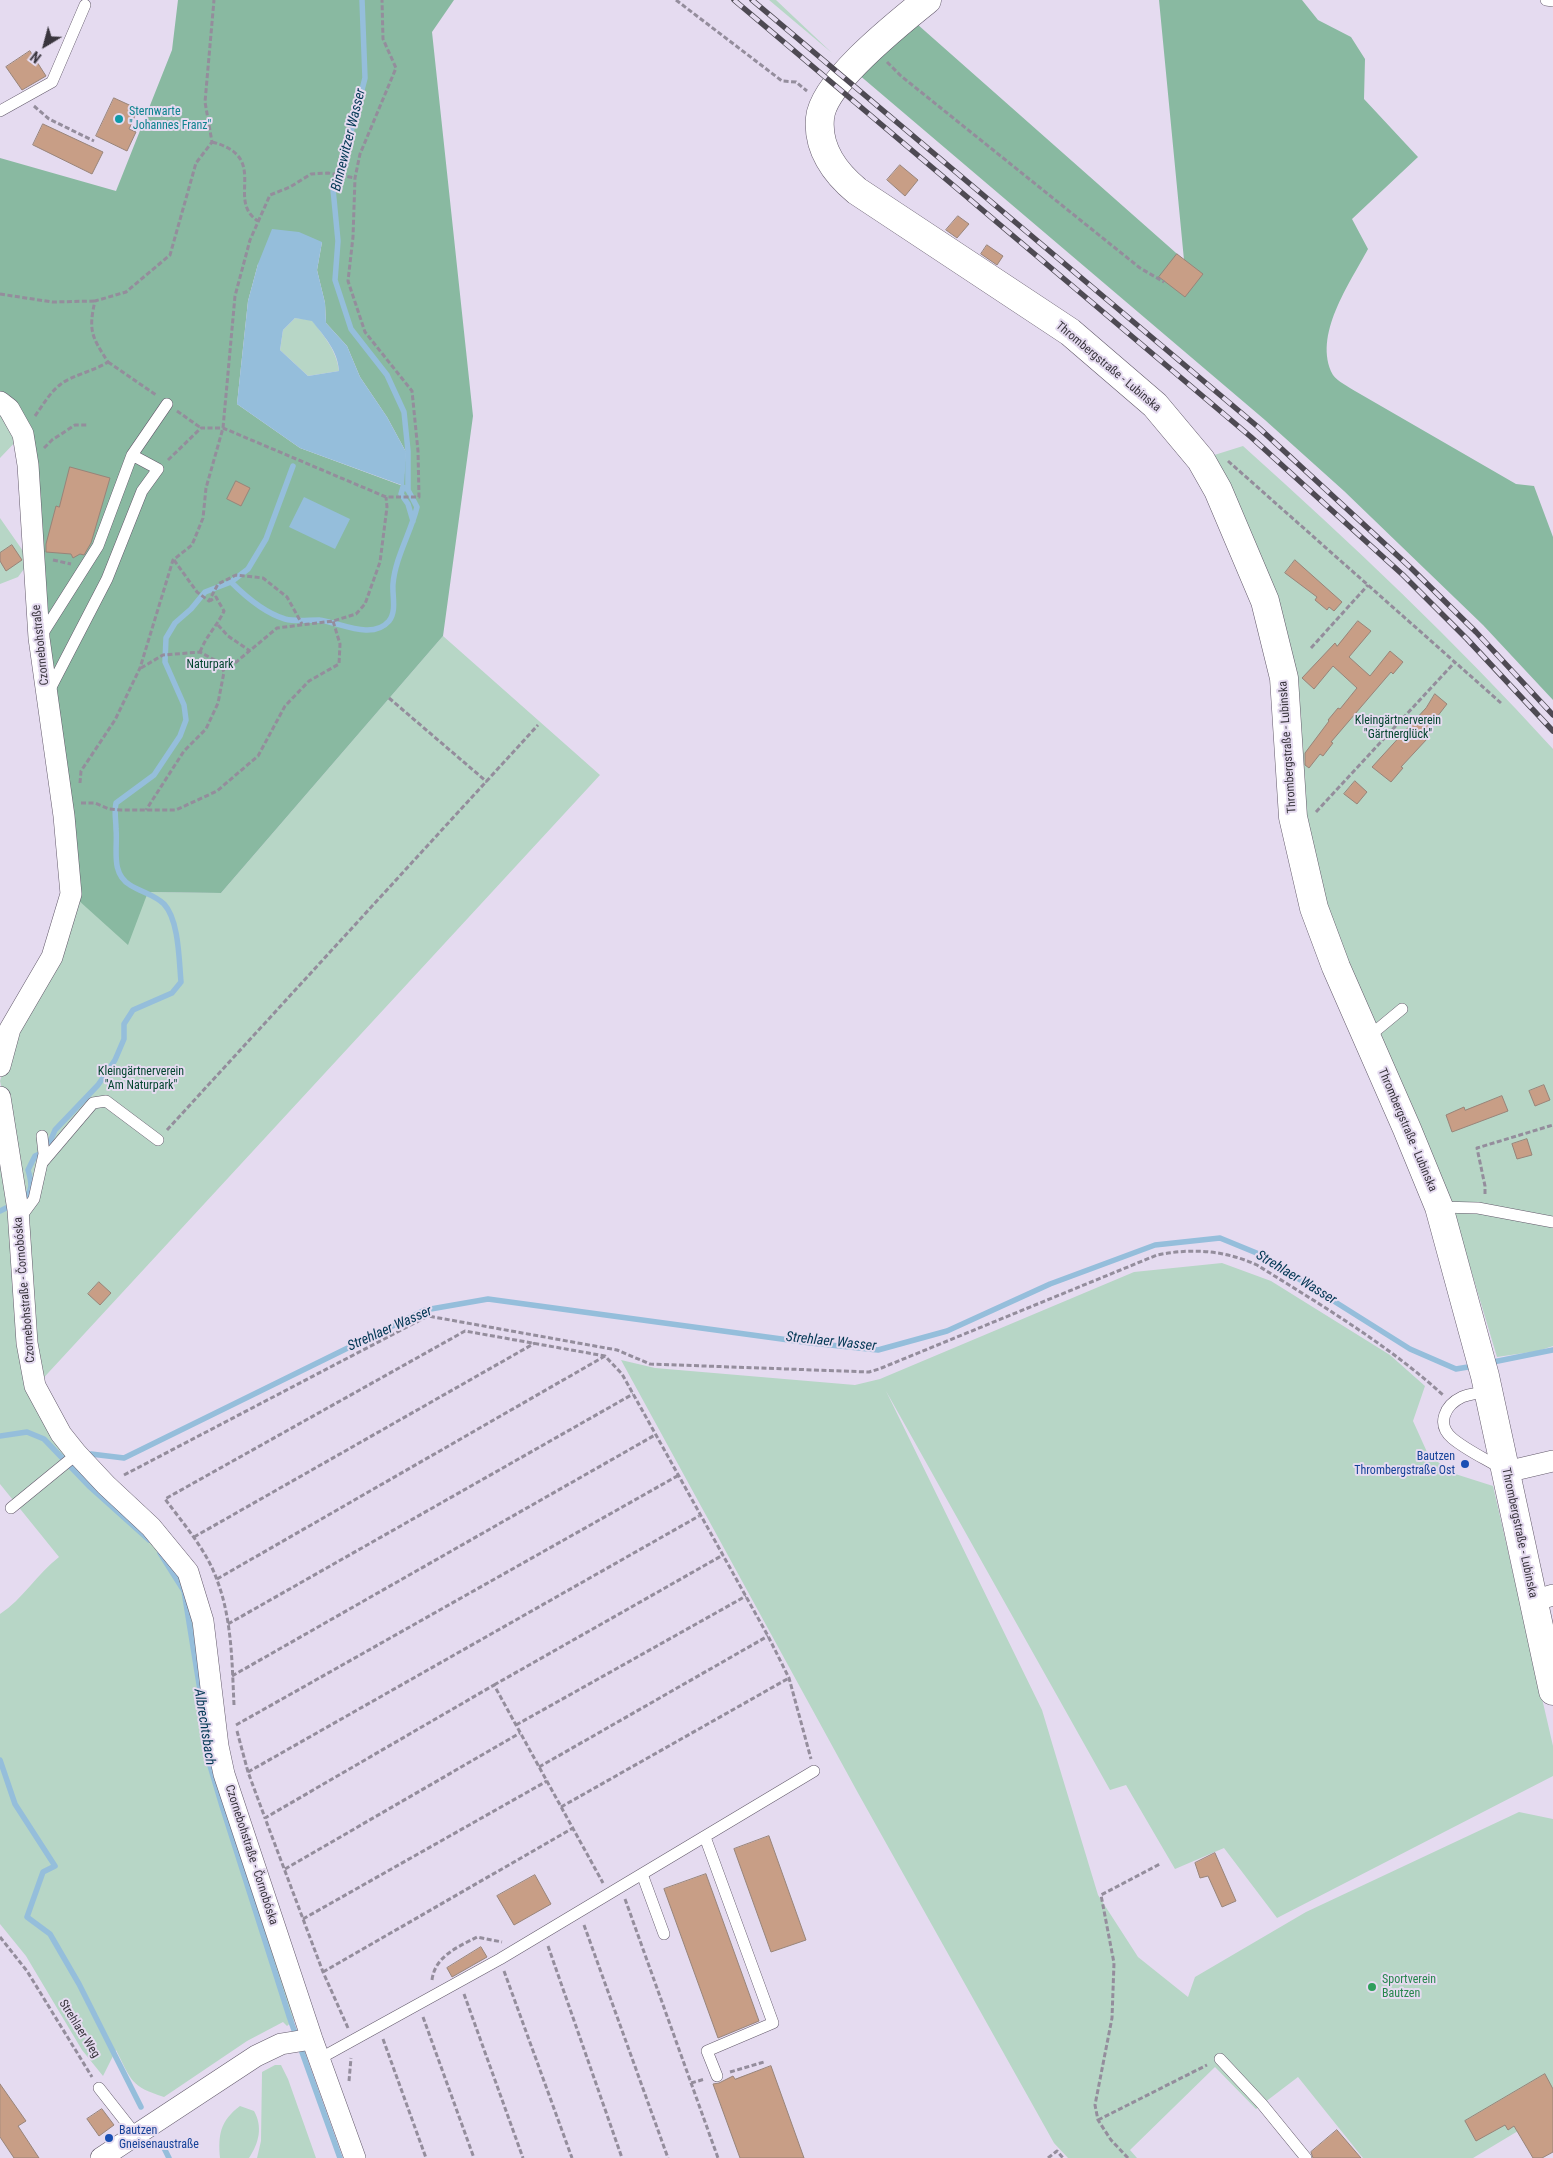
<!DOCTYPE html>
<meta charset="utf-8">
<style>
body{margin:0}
#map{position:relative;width:1553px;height:2158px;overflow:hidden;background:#e5dbf0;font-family:"Roboto Condensed",sans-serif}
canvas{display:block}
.north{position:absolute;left:20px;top:20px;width:50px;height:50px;-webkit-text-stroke:4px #e5dbf0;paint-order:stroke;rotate:217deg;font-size:14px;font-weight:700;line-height:20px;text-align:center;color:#39353d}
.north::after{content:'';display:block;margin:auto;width:18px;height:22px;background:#39353d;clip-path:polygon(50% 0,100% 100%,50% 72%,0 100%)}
</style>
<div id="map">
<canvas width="1553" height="2158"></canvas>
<div class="north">N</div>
</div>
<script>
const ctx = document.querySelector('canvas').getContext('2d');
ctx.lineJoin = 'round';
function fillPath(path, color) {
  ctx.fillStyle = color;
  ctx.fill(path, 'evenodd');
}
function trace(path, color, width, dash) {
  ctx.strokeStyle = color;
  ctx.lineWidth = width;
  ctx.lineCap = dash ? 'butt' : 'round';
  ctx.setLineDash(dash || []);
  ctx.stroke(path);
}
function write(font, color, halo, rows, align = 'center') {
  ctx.font = font + ' "Roboto Condensed",sans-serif';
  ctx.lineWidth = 4;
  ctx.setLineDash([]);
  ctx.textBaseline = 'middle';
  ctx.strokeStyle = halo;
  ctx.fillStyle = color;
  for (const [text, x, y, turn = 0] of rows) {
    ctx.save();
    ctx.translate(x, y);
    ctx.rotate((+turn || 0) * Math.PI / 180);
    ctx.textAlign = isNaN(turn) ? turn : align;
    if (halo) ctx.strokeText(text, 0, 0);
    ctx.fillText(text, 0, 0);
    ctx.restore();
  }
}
const green = new Path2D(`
 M769 0H776L832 53Z
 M295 318 312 320C324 336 337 351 339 371L308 376 280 350 283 330Z
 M0 411 20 437 0 458Z
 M1243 446C1351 543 1456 642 1553 749V1346L1538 1351 1497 1357 1453 1210 1311 880 1299 719 1208 457Z
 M0 518 30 561 18 577 0 584Z
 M443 636 600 775 37 1385 15 1151 0 1081 16 1032 77 899 148 892 221 893Z
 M0 1125 31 1388 184 1576 271 1937 294 2020 287 2026 283 2022 247 2041 164 2097C130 2086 132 2081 116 2050L103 2076 82 2050 26 1956 0 1924V1614C23 1599 37 1574 59 1557L0 1484Z
 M1222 1263 1271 1281 1390 1355 1425 1386 1413 1421 1427 1452 1449 1472 1493 1486 1553 1746V1776L1277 1918 1224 1848 1175 1869 1126 1785 1110 1790 886 1391 1042 1710 1098 1895 1138 1957 1188 1997 1195 1977 1306 1912 1519 1812 1553 1819V2110L1473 2158H1363L1298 2077 1256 2109 1215 2067 1130 2150 1137 2158H1068L1054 2143 858 1793 621 1360 655 1368 855 1385 880 1379 1134 1272Z
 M275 2065H281L288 2079 316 2158H257L261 2141 262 2072Z
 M240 2106 254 2111C263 2127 259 2143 249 2158H220C218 2135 220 2121 240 2106Z`);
const forest = new Path2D(`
 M178 0H454L432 32 473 416 443 636 221 893 148 892 128 945 77 899 54 696 39 488 10 399 0 391V158L116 191 172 50ZM322 242 317 270 325 303 326 323 347 346 360 377 387 417 406 452 403 486 300 448 237 404 248 301 258 264Z
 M1159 0H1302L1318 20 1351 37 1365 59 1364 99 1418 157 1352 219 1368 249C1350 283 1312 336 1333 375 1337 381 1349 387 1355 391L1516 484 1534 486 1553 537V700L1483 625 1344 491 1265 420 858 74 917 24 1184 260Z`);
const water = new Path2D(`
 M272 229 299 232 322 242 317 270 325 303 326 323 347 346 360 377 387 417 406 452 404 486 300 448 237 404 248 301 258 264ZM295 318 312 321C324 336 338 351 339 371L308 376 280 350 283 330Z
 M304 497 350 519 335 549 289 527Z`);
const stream = new Path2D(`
 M408 490 403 487 401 494 408 504 413 521
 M231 582C246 597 265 613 285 619 296 622 308 620 319 620 339 622 372 641 389 621 397 611 392 595 393 584 395 558 411 532 417 507L408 490V451L404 412 387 375 351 329 335 280 338 241 333 189 344 159 365 78 362 0
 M20 1201C34 1193 32 1183 28 1170L35 1156 46 1151 55 1130 98 1085 115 1060 124 1039V1024L133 1010 172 993 181 982C179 960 179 920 164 904 155 895 141 892 130 885 110 873 118 848 116 829 116 819 114 813 116 803L154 775 180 736 186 720 184 705 165 662 166 638 175 623 191 609 205 592 231 582 248 569 266 539 293 466
 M0 1211 12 1205
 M1488 1363 1553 1350
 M0 1436 27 1432 44 1439 90 1487 149 1540
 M91 1454 124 1458 425 1310 488 1299 811 1343 878 1350 947 1331 1050 1284 1155 1245 1220 1238 1259 1254 1410 1349 1456 1369 1474 1366
 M160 1553 184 1591 200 1690 208 1759 222 1806 289 2016 340 2158
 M0 1760 15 1804 55 1866 43 1872 27 1917 50 1934 79 1984 141 2107
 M162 2144 169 2158`);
const building = new Path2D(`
 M30 51 46 76 22 90 6 67Z
 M114 98 138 109 129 129 136 132 127 151 96 136Z
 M43 124 103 152 92 174 33 145Z
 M900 165 918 180 905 196 887 180Z
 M958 216 969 224 957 238 946 230Z
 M987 245 1003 256 997 265 981 254Z
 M1177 254 1203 274 1185 297 1159 277Z
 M70 467 110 478 91 543 84 555 80 554 73 558 71 554 46 552V544L56 506 59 507Z
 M236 481 250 488 241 506 227 499Z
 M12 545 22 560 6 571 0 561V553Z
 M1295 560 1342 602 1334 611 1329 607 1327 610 1315 600 1317 597 1285 573Z
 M1358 621 1371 631 1349 657 1370 676 1390 651 1403 662 1393 674 1391 672 1331 742 1333 743 1323 756 1320 754 1309 768 1305 765V753L1329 721 1328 720 1338 708 1340 709 1357 688 1333 666 1314 689 1302 678 1335 643 1337 646Z
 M1435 694 1447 704 1423 735 1427 739 1401 767 1403 768 1391 782 1372 767 1426 708Z
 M1355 781 1367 792 1357 804 1344 794Z
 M1544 1085 1550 1100 1535 1106 1529 1091Z
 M1502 1096 1508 1111 1452 1132 1446 1115 1464 1107 1465 1110Z
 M1527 1139 1532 1155 1517 1159 1512 1144Z
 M99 1282 111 1293 100 1305 88 1294Z
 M769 1836 806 1940 771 1952 734 1849Z
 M1215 1853 1236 1901 1222 1907 1208 1876 1200 1878 1195 1863Z
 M706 1874 759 2021 718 2038 664 1889Z
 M535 1875 551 1904 514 1925 497 1896Z
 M481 1947 487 1957 452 1977 447 1968Z
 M771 2066 804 2158H740L713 2084 719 2083 733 2076 735 2079Z
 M1545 2074 1553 2089V2152L1542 2158H1533L1514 2126 1508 2130 1505 2125 1476 2141 1465 2121Z
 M0 2084 26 2121 18 2126 39 2158H14L0 2137Z
 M102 2109 114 2125 99 2136 87 2119Z
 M1337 2130 1361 2158H1313L1311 2152Z`);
const path = new Path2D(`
 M676 0 782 81 796 82 807 91
 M887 62 901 76 1140 268 1164 282
 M34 106 49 119 94 141
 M212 142C271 157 225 200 258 221
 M0 294 52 302 95 301
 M108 362 156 395
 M177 411 201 428
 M35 416C43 405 50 392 61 384 73 375 94 371 108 362 92 337 88 331 95 301L126 292 170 255 196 163 212 142 205 102 214 0
 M44 448 52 440 75 425H88
 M168 460 201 428H223L386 497H419L418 451 412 391 365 332 348 281 353 237 355 178 360 154 396 68 383 39 382 0
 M1228 461 1501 703
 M53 560 71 564
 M174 560 197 592 209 601 218 584 236 575 263 578 287 597 302 624
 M218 625 228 636 250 651
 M1311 648 1368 585
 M200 652C206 636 217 626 224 611L216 597 210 601
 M220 663H235L277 628 333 621 356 614 365 604 380 562 387 507 386 497
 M141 668 163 655 200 652 220 663 224 672 218 703 206 729 184 751 146 810
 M389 698 487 782
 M80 783 81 771 115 720 140 668 173 560 192 545 203 518 206 488 223 428 235 296 250 240 270 195 290 187 311 174 328 173 355 178
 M81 803H95L109 809 121 810H176L217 791 258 756 285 706 309 681 339 664 340 644 333 621
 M1316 812 1455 662
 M167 1130 538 725
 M1485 1194V1186L1477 1148 1553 1125
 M124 1475 428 1316 617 1350 650 1364 869 1372 879 1369 1157 1255C1192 1248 1224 1250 1257 1265 1321 1305 1387 1344 1443 1395
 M194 1537 535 1343
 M217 1579 605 1356
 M228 1624 633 1394
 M232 1676 655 1435
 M494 1685 723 1555
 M234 1705C232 1663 232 1619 217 1580 207 1551 183 1523 165 1499L465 1331 605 1356 622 1374 768 1636 789 1678 811 1759
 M236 1725 679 1475
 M516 1725 746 1596
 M237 1731 248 1772 265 1818
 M539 1767 768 1636
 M248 1772 699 1516
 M561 1807 789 1678
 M285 1869 520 1733
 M625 1899 718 2158
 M303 1919 547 1781
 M584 1925 668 2158
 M0 1937 27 1971 92 2077
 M548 1946 622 2158
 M504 1971 572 2158
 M323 1972 573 1828
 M432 1980C435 1956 458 1947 477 1937L502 1942
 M464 1994 523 2158
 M423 2017 474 2158
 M348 2028 323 1972 265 1818 494 1685 603 1883
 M383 2039 426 2158
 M730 2072 764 2062
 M349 2081 351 2058
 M691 2083 705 2079
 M1098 2120 1207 2065
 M1048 2158 1057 2151 1063 2158
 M1128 2158 1111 2140 1098 2120 1095 2105 1112 2018 1114 1963 1101 1895 1160 1864`);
const service = new Path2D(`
 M1546 0 1553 1
 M0 111 52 82 85 5
 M41 636 98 546 132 455 167 404
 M49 691 107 579 142 491 158 469 132 455
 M1367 1038 1402 1009
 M42 1163 93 1103 106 1101 158 1140
 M1439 1207 1478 1208 1553 1222
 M20 1218 34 1199 44 1154 42 1136
 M1489 1391C1480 1393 1469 1394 1462 1397 1445 1405 1436 1424 1452 1438 1466 1450 1486 1459 1502 1469
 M11 1508 77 1454
 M705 1837 773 2023 707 2051 717 2076
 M642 1874 664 1934
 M319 2059 500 1959 814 1771
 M1220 2059 1262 2104 1306 2158
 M99 2088 136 2135`);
const minor = new Path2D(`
 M0 402 9 409 23 434 28 465 39 638 64 816 71 894 52 957 10 1029 0 1066
 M0 1097 18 1210 27 1343 35 1386 61 1434 77 1454 106 1485 151 1527 188 1572 203 1621 218 1746 224 1774 312 2039 355 2158
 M1506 1472 1553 1461
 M1533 1601 1553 1595
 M101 2158 256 2056 281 2044 312 2039`);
const tertiary = new Path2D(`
 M927 0C900 22 823 82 820 118 817 148 835 173 857 191L1070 332 1155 405 1201 460 1218 490 1265 601 1284 678 1293 817 1314 908 1336 967 1407 1129 1439 1207 1485 1376 1553 1691`);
const rail = new Path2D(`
 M734 0 1251 437 1403 575 1467 639 1553 731
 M752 0 1258 427 1411 568 1476 632 1553 715`);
const markers = [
 [119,119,5,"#0f9aa8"],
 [1465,1464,5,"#1a4fb4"],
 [1372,1987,5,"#2e9e5b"],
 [109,2138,5,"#1a4fb4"]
];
const cultureNames = [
 ["Sternwarte",129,112],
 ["\"Johannes Franz\"",129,126]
];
const streetNames = [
 ["Thrombergstraße - Lubinska",1108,367,40],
 ["Czornebohstraße",41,645,-96],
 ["Thrombergstraße - Lubinska",1288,747,-94],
 ["Thrombergstraße - Lubinska",1407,1130,67],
 ["Czornebohstraße - Čornobóska",25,1290,-95],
 ["Thrombergstraße - Lubinska",1519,1533,78],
 ["Czornebohstraße - Čornobóska",251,1855,72],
 ["Strehlaer Weg",79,2029,58]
];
const parkNames = [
 ["Naturpark",210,665],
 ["Kleingärtnerverein",1398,721],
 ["\"Gärtnerglück\"",1398,735],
 ["Kleingärtnerverein",141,1072],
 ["\"Am Naturpark\"",141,1086]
];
const transitNames = [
 ["Bautzen",1455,1457],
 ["Thrombergstraße Ost",1455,1471],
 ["Bautzen",119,2131,"left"],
 ["Gneisenaustraße",119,2145,"left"]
];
const leisureNames = [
 ["Sportverein",1382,1980],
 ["Bautzen",1382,1994]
];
const waterNames = [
 ["Binnewitzer Wasser",349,140,-76],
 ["Strehlaer Wasser",1296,1278,31],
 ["Strehlaer Wasser",390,1329,-24],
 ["Strehlaer Wasser",831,1342,6],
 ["Albrechtsbach",204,1727,81]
];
fillPath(green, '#b7d6c6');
fillPath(forest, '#89b9a1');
fillPath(water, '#95bedb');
trace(stream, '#95bedb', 5.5);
fillPath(building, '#c89e86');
trace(building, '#988479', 1);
trace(service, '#62596a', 12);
trace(minor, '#62596a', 22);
trace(tertiary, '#62596a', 29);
trace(path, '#948d9c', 3, [5, 2.5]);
trace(service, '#fff', 11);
trace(minor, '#fff', 21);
trace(tertiary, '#fff', 28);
trace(rail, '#4e4a53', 5.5);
trace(rail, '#e5dbf0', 4, [11]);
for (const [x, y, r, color] of markers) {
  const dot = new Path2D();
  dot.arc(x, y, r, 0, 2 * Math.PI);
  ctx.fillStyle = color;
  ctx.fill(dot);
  trace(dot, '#e5dbf0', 2);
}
write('12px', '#0d838f', '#e5dbf0', cultureNames, 'left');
write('12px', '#39353d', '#e5dbf0', streetNames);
write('12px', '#04452f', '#e5dbf0', parkNames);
write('12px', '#164399', '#e5dbf0', transitNames, 'right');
write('12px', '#27864d', '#e5dbf0', leisureNames, 'left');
write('italic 14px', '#013653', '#e5dbf0', waterNames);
</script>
